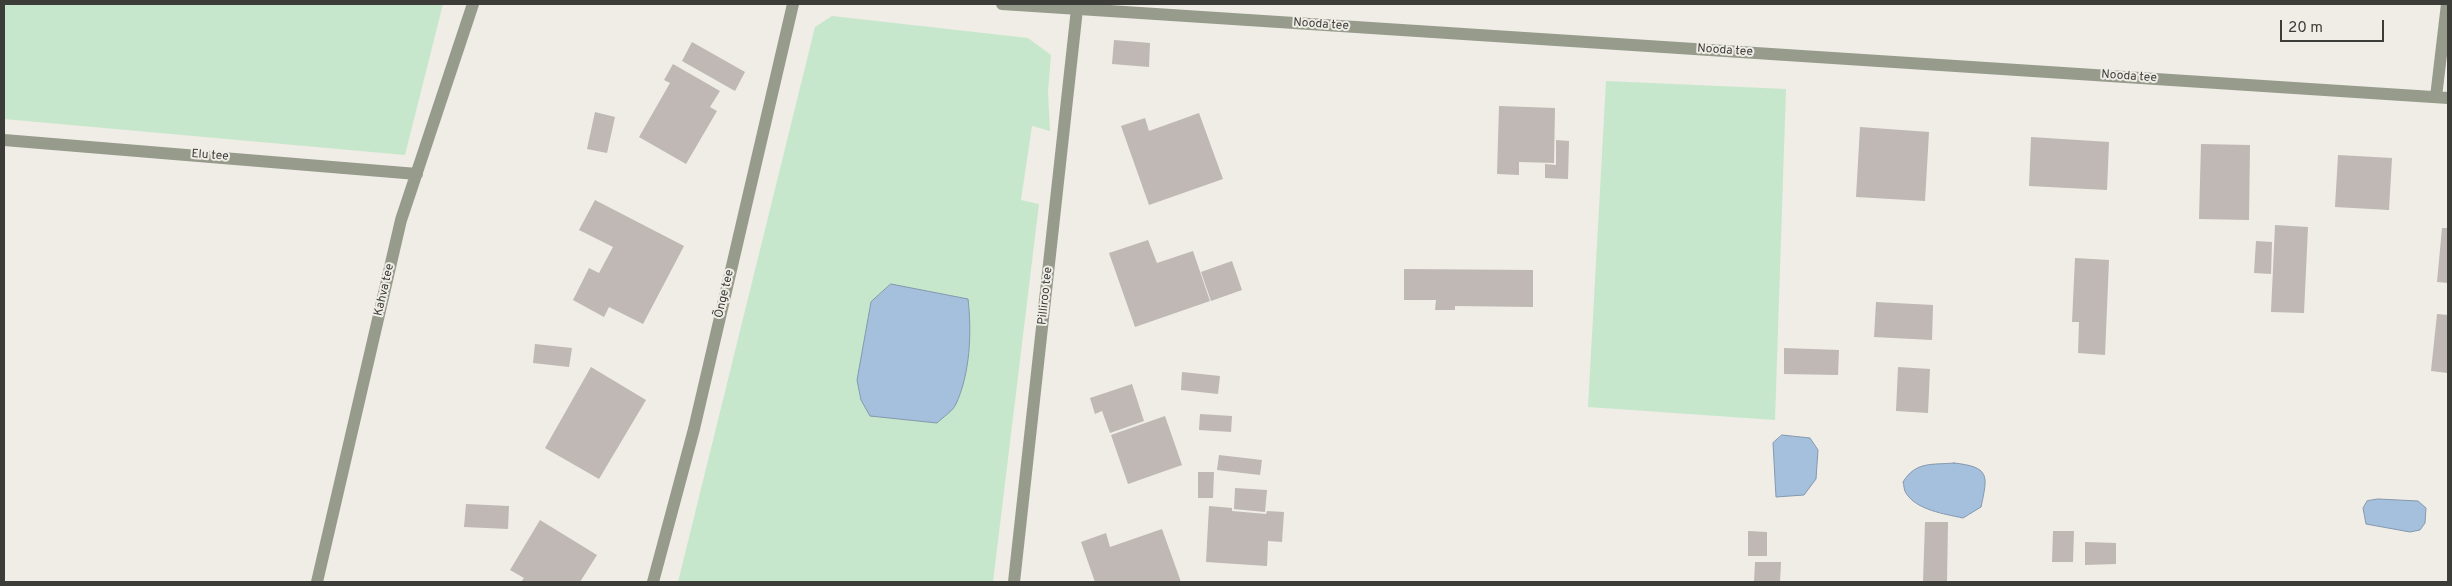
<!DOCTYPE html>
<meta charset="utf-8">
<style>
body{margin:0}
#map{position:relative;width:2452px;height:586px;overflow:hidden;background:#efede6;font-family:Overpass,sans-serif}
canvas{display:block}
.frame{position:absolute;inset:0;border:5px solid #3c3c39;pointer-events:none}
.scale{position:absolute;left:2280px;top:20px;width:104px;height:22px;box-sizing:border-box;border:2px solid #3c3c39;border-top:0;padding-left:6px;font-size:15px;line-height:18px;white-space:nowrap;color:#3c3c39;-webkit-text-stroke:4px #efede6;paint-order:stroke}
</style>
<div id="map">
<canvas width="2452" height="586"></canvas>
<div class="frame"></div>
<div class="scale">20 m</div>
</div>
<script>
const ctx = document.querySelector('canvas').getContext('2d');
ctx.lineJoin = 'round';
function fillPath(path, color) {
  ctx.fillStyle = color;
  ctx.fill(path, 'evenodd');
}
function trace(path, color, width, dash) {
  ctx.strokeStyle = color;
  ctx.lineWidth = width;
  ctx.lineCap = dash ? 'butt' : 'round';
  ctx.setLineDash(dash || []);
  ctx.stroke(path);
}
function write(font, color, halo, rows, align = 'center') {
  ctx.font = font + ' Overpass,sans-serif';
  ctx.lineWidth = 4;
  ctx.setLineDash([]);
  ctx.textBaseline = 'middle';
  ctx.strokeStyle = halo;
  ctx.fillStyle = color;
  for (const [text, x, y, turn = 0] of rows) {
    ctx.save();
    ctx.translate(x, y);
    ctx.rotate((+turn || 0) * Math.PI / 180);
    ctx.textAlign = isNaN(turn) ? turn : align;
    if (halo) ctx.strokeText(text, 0, 0);
    ctx.fillText(text, 0, 0);
    ctx.restore();
  }
}
const green = new Path2D(`
 M4 4H443L405 155 4 119Z
 M832 16 1028 38 1051 55 1048 92 1050 131 1032 126 1021 200 1039 204 993 582H678L815 27Z
 M1606 81 1786 89 1775 420 1588 407Z`);
const water = new Path2D(`
 M891 284 968 299C972 332 970 374 956 404 953 411 942 418 937 423L870 416 861 400 857 380 871 302Z
 M1782 435 1810 438 1818 450 1816 479 1804 495 1776 497 1773 443Z
 M1954 463C1990 467 1988 475 1981 507L1963 518C1945 514 1916 510 1906 493 1904 491 1904 485 1903 482 1916 461 1932 465 1954 463Z
 M2378 499 2418 501 2426 508 2425 523 2420 530 2410 532 2366 524 2363 508 2367 501Z`);
const building = new Path2D(`
 M1114 40 1150 43 1149 67 1112 64Z
 M692 42 745 72 735 91 682 61Z
 M673 64 720 91 710 107 717 111 686 164 639 137 670 83 664 80Z
 M1499 106 1555 108 1554 163 1519 162V175L1497 174Z
 M595 112 615 117 607 153 587 149Z
 M1199 113 1223 179 1149 205 1121 126 1145 118 1149 131Z
 M1860 127 1929 132 1925 201 1856 197Z
 M2031 137 2109 142 2107 190 2029 186Z
 M1556 140 1569 141 1568 179 1545 178V164L1556 165Z
 M2201 144 2250 145 2249 220 2199 219Z
 M2338 155 2392 158 2389 210 2335 207Z
 M595 200 684 246 643 324 609 307 604 317 573 300 589 268 599 273 613 247 579 230Z
 M2275 225 2308 227 2304 313 2271 312Z
 M2442 228H2448V283L2437 282Z
 M1148 240 1157 263 1193 251 1210 301 1135 327 1109 253Z
 M2256 241 2272 242 2271 274 2254 273Z
 M2075 258 2109 260 2105 355 2078 353 2079 322H2072Z
 M1232 261 1242 290 1211 301 1201 272Z
 M1404 269 1533 270V307L1455 306V310H1435L1436 300H1404Z
 M1876 302 1933 305 1932 340 1874 337Z
 M2437 314 2448 315V373L2431 371Z
 M535 344 572 348 569 367 533 363Z
 M1784 348 1839 350 1838 375 1784 374Z
 M591 367 646 400 599 479 545 448Z
 M1898 367 1930 369 1928 413 1896 411Z
 M1182 372 1220 376 1218 394 1181 390Z
 M1132 384 1144 421 1110 433 1102 411 1095 414 1090 398Z
 M1200 414 1232 416 1231 432 1199 430Z
 M1165 416 1182 465 1128 484 1111 435Z
 M1219 455 1262 460 1260 475 1217 470Z
 M1198 472H1214L1213 498H1198Z
 M1235 488 1267 490 1265 512 1234 509Z
 M466 504 509 506 508 529 464 527Z
 M1209 506 1232 508V511L1266 514 1267 511 1284 512 1282 542 1268 541 1267 566 1206 562Z
 M540 520 597 555 580 582H521L524 578 510 570Z
 M1925 522H1948L1947 582H1923Z
 M1162 529 1181 582H1095L1081 542 1106 533 1110 547Z
 M1748 531 1767 532V556H1748Z
 M2053 531H2074L2073 562H2052Z
 M2085 542 2116 543V564L2085 565Z
 M1755 562H1781L1780 582H1754Z`);
const minor = new Path2D(`
 M1002 4 2448 98
 M2436 97 2447 4
 M4 140 417 174
 M317 582 401 220 473 4
 M653 582 694 429 793 4
 M1014 582 1077 9`);
const streetNames = [
 ["Nooda tee",1321,25,4],
 ["Nooda tee",1725,51,4],
 ["Nooda tee",2129,77,4],
 ["Elu tee",210,156,4],
 ["Kahva tee",385,290,-77],
 ["Õnge tee",725,294,-77],
 ["Pilliroo tee",1046,296,-84]
];
fillPath(green, '#c7e7cc');
fillPath(water, '#a4c0dd');
trace(water, '#8598ac', 1);
fillPath(building, '#bfb8b4');
trace(minor, '#969b8c', 12);
write('12px', '#3c3c39', '#efede6', streetNames);
</script>
